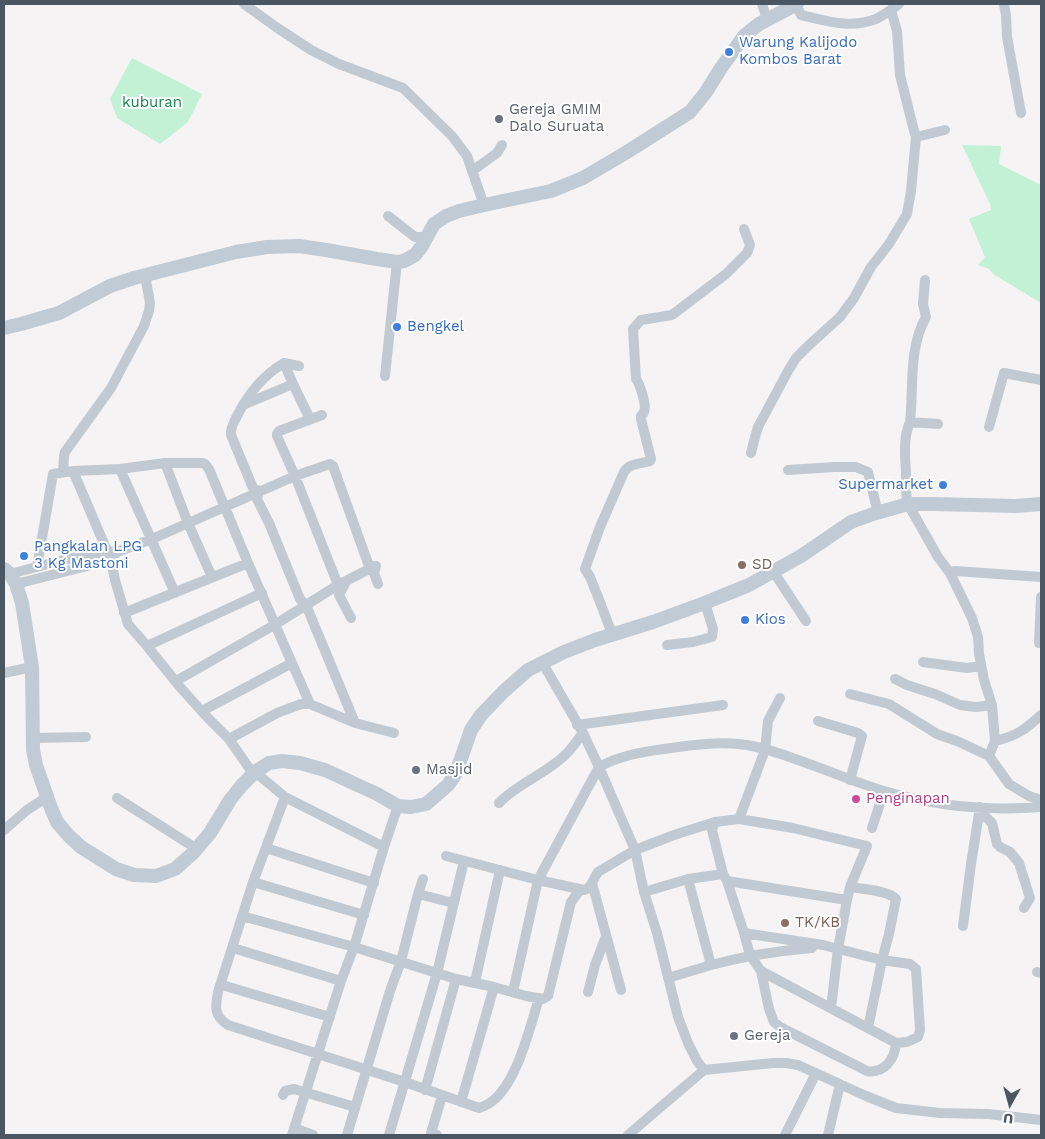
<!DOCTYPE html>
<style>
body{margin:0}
#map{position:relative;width:1045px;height:1139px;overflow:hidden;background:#f5f3f3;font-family:"Work Sans",sans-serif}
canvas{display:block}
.frame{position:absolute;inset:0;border:5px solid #4a5661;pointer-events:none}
.north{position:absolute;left:985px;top:1079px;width:50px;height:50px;-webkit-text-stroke:4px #fff;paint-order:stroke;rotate:187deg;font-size:14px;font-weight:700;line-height:20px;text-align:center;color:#4a5661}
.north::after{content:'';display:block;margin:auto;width:18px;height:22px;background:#4a5661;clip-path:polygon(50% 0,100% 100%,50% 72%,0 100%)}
</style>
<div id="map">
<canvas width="1045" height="1139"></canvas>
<div class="frame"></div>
<div class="north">U</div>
</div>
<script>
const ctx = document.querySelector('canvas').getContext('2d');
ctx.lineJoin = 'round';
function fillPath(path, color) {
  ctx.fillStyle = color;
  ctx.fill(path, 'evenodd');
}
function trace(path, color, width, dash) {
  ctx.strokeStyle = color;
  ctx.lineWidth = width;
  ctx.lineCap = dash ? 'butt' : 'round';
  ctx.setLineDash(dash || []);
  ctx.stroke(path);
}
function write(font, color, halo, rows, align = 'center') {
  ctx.font = font + ' "Work Sans",sans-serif';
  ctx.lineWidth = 4;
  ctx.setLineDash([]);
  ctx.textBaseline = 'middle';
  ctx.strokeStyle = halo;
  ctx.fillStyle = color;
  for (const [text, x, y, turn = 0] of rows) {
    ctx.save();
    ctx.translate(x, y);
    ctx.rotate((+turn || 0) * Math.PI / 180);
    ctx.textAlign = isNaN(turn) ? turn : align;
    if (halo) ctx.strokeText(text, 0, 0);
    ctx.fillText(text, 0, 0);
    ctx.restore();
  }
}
const green = new Path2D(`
 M132 58 202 94 188 122 160 144 117 118 110 99Z
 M962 145 1001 146 999 164 1039 184 1041 183V303L993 274 989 269 978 265 985 257 969 219 991 210 990 204Z`);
const street = new Path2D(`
 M244 4 276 27 311 50 339 64 403 88 452 136 467 156 484 205
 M762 4 767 19
 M796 4 801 15C828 21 849 29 876 19 884 15 892 9 899 4
 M1004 4 1006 15 1007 37 1021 113
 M916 137 945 130
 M472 171 497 153 502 145
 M388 216 415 237H426
 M925 280 923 304 926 317C908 349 914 387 910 422 903 438 905 455 906 473 906 483 905 493 908 504L938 557 950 573 972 618 978 637 979 654 984 680 992 705 995 741
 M284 363 299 366
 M385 376 397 262
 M293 384 284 363C262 376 248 394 237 416 234 422 230 428 231 435L253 488 259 491 257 499 269 523 300 599 306 605 355 723
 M243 405 293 384 310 419
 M322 415 279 431 277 434V436L295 476 338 585
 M910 422 938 424
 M989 427 1004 373 1041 380
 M751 453 754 441 758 427 788 371 796 358 808 346 840 317 854 298 871 267 889 244 907 214 911 191 916 137 913 127 900 75 897 31 891 10
 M165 463 188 523 212 577
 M120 469 175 593
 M788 470 835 467H856L868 472 878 513
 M73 471 111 560 115 580 128 624 147 646 180 687 207 717 229 739 249 768 255 772 285 797 384 847
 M63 472 64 456 65 452 111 388 144 326 149 311 150 303 145 275
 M117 552 152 539 295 476 330 464 333 466 369 566H376L374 573 378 584
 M37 567 53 474 73 471 120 469 165 463H202L205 464 209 469 248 563 310 704
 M773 571 806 621
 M950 573 955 571 1041 577
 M10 574 63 560 108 551 117 552 111 560 16 584
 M346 582 339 595 351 618
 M124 613 248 563
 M612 634 600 602 590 577 585 569 600 527 624 472C630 463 640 464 650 461L651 459 641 419V416C642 415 643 414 644 412 647 406 640 384 636 379L633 329 641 320 672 315 726 274 747 253 750 245 744 229
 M1039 643 1041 597
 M667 645 693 642 712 637 713 629 705 603
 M147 646 262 593
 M542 662 583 733 599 767 635 850 644 892 657 933 678 1017 688 1043 697 1061 704 1070
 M923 662 967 668 981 666
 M4 673 32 667
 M895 679 907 685 935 694 960 705 976 707 992 705
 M176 681 276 624 338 585 375 566
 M850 694 889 704 937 734 957 741 989 756 1009 784 1029 796 1041 800
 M202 711 292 663
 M818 721 858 733 862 736 850 780
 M577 725 723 705
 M33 738 86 737
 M229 739 277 713 301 704H310L355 723 394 733
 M989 756 995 741C1016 736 1025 730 1041 715
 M285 797 253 882 218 992C215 1007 214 1016 228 1025L405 1082 479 1108C485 1106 491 1103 496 1098 518 1077 530 1028 539 998
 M117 798 197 849
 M499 803C518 783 546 774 565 755 572 749 577 740 583 733
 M979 814 987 818 992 823 997 844 1000 847 1010 852 1019 863 1030 898 1024 908
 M739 819 765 750 768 721 780 698
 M715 822 739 819 793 828 867 846 850 887 847 900 838 949 831 1008
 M872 828 884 791
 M4 830 27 810 47 797
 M266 848 374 883
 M446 856 538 880 584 890C592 888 593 879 598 872L635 850 674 835 715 822 712 830 723 874 727 881 744 933 750 955 761 971 769 1009 774 1022 780 1027 867 1071C884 1074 895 1059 896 1043L761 971
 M688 879 711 965C744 956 777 951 812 948
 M727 881 847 900
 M253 882 364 915
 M592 883 621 990
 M850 887C862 889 888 890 896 899L889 934 882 960 868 1028
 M644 892 688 879 723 874
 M418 894 454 903
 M242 916 354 947 456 979 494 987 526 996 543 999 548 996 571 902 580 890
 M963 926 971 864 980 807
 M744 933 823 945 882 960 910 964 916 969 920 1030 918 1037 907 1042 896 1043
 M233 948 341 981
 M1037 972 1041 973
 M668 978 711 965
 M475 982 500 870
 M222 985 330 1017
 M513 992 538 880 599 767C619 756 641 752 664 749 691 745 720 741 747 745 764 748 782 754 798 760 827 770 855 782 884 791 934 806 989 811 1041 807
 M588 992 595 965 606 936
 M425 1090 456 979
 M283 1095 285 1091 294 1089 355 1107
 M461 1102 494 987
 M294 1128 313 1135
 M292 1135 341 981 354 947 384 847 398 806
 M347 1135 390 991 401 961 418 894 423 879
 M389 1135 437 973 464 861
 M437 1135 431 1133 442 1096
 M628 1135 704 1070 773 1063H786L798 1065 866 1096 896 1108 940 1113 988 1114 1041 1120
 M785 1135 816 1073
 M828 1135 840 1084`);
const secondary = new Path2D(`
 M4 328 21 324 59 313 110 286 134 278 236 252 267 247 299 246 326 250 377 259 397 262 404 261 415 255 422 246 434 224 446 216 459 211 484 205 551 191 583 178 627 152 690 112 706 92 721 68 744 36 759 24 797 4
 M4 569 10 574 16 584 22 603 32 667 33 750 36 765 51 808 57 822 69 836 81 847 116 869 134 875 156 876 175 869 193 853 210 833 230 800 242 785 255 772 269 763 282 761 300 763 325 770 377 794 398 806 411 807 426 804 448 785 456 773 471 730 481 715 503 692 528 670 564 652 595 640 653 622 702 604 749 585 801 556 851 522 873 514 908 504H933L1016 506 1041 504`);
const markers = [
 [729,52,5,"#3f7fe0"],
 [499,119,5,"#6b7280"],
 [397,327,5,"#3f7fe0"],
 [943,485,5,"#3f7fe0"],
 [24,556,5,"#3f7fe0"],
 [742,565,5,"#8d6e63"],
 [745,620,5,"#3f7fe0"],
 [416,770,5,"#6b7280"],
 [856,799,5,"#d1479c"],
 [785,923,5,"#8d6e63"],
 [734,1036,5,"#6b7280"]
];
const shopNames = [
 ["Warung Kalijodo",739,43],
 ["Kombos Barat",739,60],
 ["Bengkel",407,327],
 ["Supermarket",933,485,"right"],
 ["Pangkalan LPG",34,547],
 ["3 Kg Mastoni",34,564],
 ["Kios",755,620]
];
const parkNames = [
 ["kuburan",152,103]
];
const worshipNames = [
 ["Gereja GMIM",509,110],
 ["Dalo Suruata",509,127],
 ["Masjid",426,770],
 ["Gereja",744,1036]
];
const educationNames = [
 ["SD",752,565],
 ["TK/KB",795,923]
];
const hotelNames = [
 ["Penginapan",866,799]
];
fillPath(green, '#c3f1d5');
trace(street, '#c1cad2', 10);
trace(secondary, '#c1cbd6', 14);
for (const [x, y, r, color] of markers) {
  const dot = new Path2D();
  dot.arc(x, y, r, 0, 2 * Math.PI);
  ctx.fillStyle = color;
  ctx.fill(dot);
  trace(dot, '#fff', 2);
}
write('15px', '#366cbe', '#fff', shopNames, 'left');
write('15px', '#17864f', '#fff', parkNames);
write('15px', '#5b616d', '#fff', worshipNames, 'left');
write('15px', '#785e54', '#fff', educationNames, 'left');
write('15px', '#b23c85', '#fff', hotelNames, 'left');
</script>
